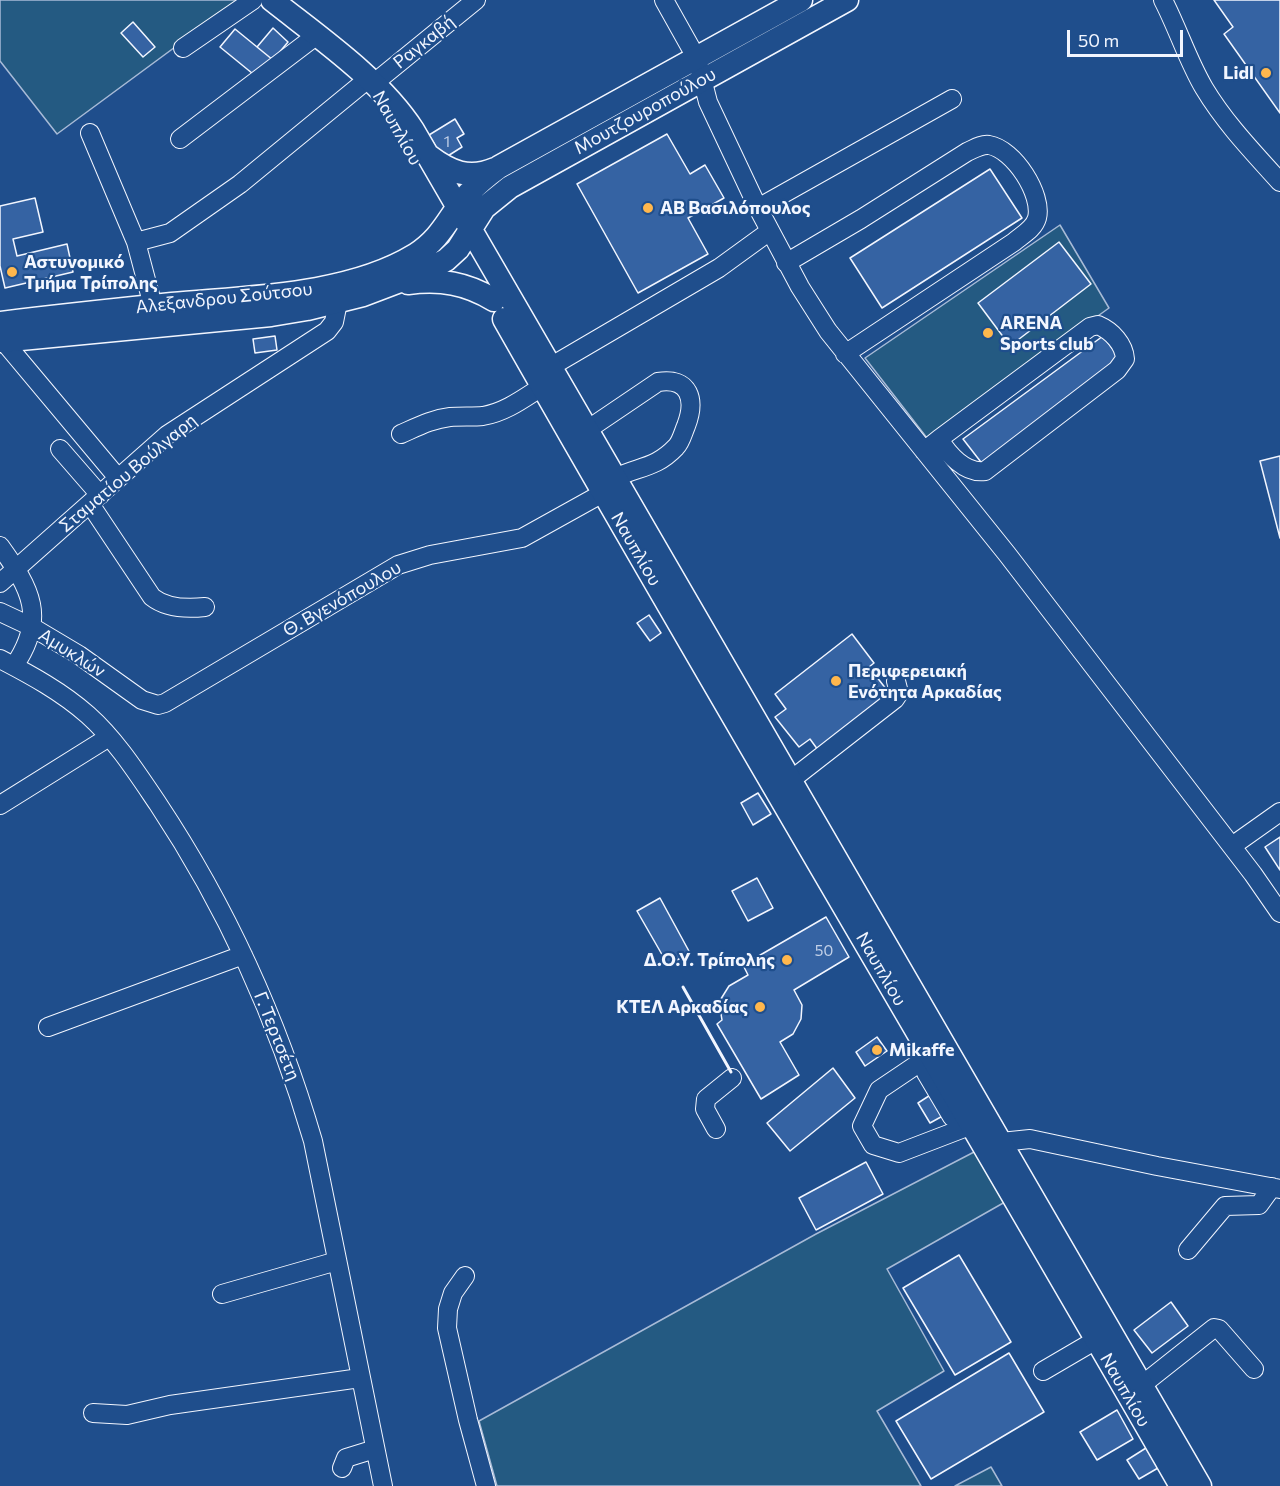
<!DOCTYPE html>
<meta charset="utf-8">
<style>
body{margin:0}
#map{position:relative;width:1280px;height:1486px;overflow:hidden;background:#1f4e8c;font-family:Commissioner,sans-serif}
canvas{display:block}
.scale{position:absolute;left:1067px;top:30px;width:116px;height:27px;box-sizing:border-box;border:3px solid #f2f6ff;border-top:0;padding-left:8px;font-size:18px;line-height:21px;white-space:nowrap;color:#f2f6ff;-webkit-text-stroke:4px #1f4e8c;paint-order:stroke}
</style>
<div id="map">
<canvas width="1280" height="1486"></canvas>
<div class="scale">50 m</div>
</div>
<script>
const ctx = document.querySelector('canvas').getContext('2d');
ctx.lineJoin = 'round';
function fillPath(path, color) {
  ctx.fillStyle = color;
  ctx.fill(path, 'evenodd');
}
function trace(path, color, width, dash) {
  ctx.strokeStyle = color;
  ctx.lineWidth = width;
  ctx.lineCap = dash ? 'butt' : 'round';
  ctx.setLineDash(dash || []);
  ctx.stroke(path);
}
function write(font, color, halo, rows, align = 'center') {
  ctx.font = font + ' Commissioner,sans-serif';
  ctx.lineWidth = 4.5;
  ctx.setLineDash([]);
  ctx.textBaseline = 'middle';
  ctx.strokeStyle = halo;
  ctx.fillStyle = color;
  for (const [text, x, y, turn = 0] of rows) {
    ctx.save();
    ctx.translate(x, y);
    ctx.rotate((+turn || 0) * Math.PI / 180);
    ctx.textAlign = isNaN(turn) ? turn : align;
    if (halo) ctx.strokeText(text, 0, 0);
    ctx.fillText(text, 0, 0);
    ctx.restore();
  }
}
const green = new Path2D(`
 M0 0H239L57 134 0 61Z
 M1060 225 1109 308 927 438 865 358Z
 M976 1151 1005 1202 887 1269 944 1371 877 1411 921 1486H497L479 1421 816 1234Z
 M991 1467 1002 1486H955Z`);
const building = new Path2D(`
 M1214 0H1280V113L1224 34 1233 27Z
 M133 22 155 47 143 57 121 33Z
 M273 28 288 42 273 60 257 47Z
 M235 29 273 60 258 78 220 47Z
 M455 119 464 134 457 138 462 147 443 159 429 135Z
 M667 134 690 174 705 165 724 198 688 218 708 254 638 293 577 184Z
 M990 169 1022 218 882 308 850 258Z
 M35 198 43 232 13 239 17 256 67 244 73 272 5 288 0 266V206Z
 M1059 242 1091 284 1010 346 978 303Z
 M275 336 277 350 255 353 253 339Z
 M1103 336 1123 363 984 466 963 439Z
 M1280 456V538L1260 461Z
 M649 615 661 633 650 641 637 623Z
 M852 634 874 663 869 667 890 694 818 750 810 739 799 747 775 717 786 709 775 694Z
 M758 793 771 814 753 825 741 803Z
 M1280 837V870L1265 847Z
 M757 878 773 908 748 921 732 891Z
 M660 898 690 953 668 965 637 911Z
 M826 917 849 957 794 990 802 1005 801 1019 793 1034 780 1042 799 1075 761 1099 717 1024 722 1020 719 1002 729 986 748 975 743 965Z
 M877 1037 887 1051 865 1066 856 1052Z
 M833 1068 855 1098 790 1151 767 1123Z
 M935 1092 948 1113 930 1123 918 1103Z
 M866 1162 883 1194 816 1230 799 1198Z
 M959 1255 1011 1342 955 1375 903 1288Z
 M1171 1302 1188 1326 1152 1353 1134 1330Z
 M1009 1353 1044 1412 931 1479 896 1421Z
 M1117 1410 1133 1439 1097 1460 1080 1432Z
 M1146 1448 1158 1468 1139 1479 1127 1460Z`);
const minor = new Path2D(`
 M664 0 697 59 708 102 758 208 800 287 828 331 1007 554 1253 874 1280 913
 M1163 0C1178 29 1188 61 1204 88 1225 123 1253 152 1280 182
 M183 48 253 0
 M373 84 476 0
 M90 133 136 242 153 306
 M180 139 317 35
 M758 208 952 99
 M136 242 170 233 240 184 368 79
 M786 263 861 219 967 152C974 149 981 144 989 145 1014 149 1043 195 1037 218 1034 229 1022 235 1014 242L845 354
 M0 337 118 478
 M550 367 719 268 770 231
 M587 430 658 382C690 377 696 400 686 426 683 433 681 442 676 447 655 469 639 466 615 478
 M401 434C417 427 432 419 450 417 461 416 473 417 483 416 506 412 524 398 543 386
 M60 449 100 495
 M924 451 939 439 1090 327 1098 325C1112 331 1124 344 1125 359L1117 370 985 471C965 474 948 454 939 439
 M90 504 152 597C166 608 187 609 205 607
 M0 546C31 589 47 618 14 666
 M0 583 167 435 327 331 334 322 338 302
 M0 612 32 627 79 655 142 700 158 705 165 703 398 565 430 555 522 538 603 493
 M0 659C31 675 62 692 88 715 116 740 137 773 158 804 227 908 278 1021 313 1141L383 1486
 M791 780 895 699 899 693 896 681
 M0 805 109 737
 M1232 846 1280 812
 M48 1027 243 955
 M931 1055 879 1090 862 1126 873 1145 899 1153 972 1125
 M931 1055 926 1073 952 1117 972 1125
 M716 1129 705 1109 706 1099 732 1078
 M989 1149 1001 1142 1030 1139 1157 1166 1280 1189
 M1188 1250 1225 1206 1259 1205 1272 1187
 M465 1276 453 1293 448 1309 447 1328 468 1420 486 1486
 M222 1294 337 1261
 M1043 1371 1096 1340
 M1142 1385 1214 1328 1219 1329 1254 1369
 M93 1413 127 1415 170 1405 360 1378
 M342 1468 346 1458 375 1449`);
const major = new Path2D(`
 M272 0C320 38 380 79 413 130L1200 1486
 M429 156C450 172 469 180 495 169
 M408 283C441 279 466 283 494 300
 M504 319C726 710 957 1096 1181 1486
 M0 323C57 316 114 310 172 304 248 297 348 296 415 255 443 237 448 217 468 194 477 184 488 175 499 167L801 0
 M0 341 271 315 307 309 363 295 421 273 446 260 458 249 484 208 510 187 847 0`);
const wall = new Path2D(`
 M683 987 731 1072`);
const markers = [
 [1266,73,6,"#ffb74d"],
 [648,208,6,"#ffb74d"],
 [12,272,6,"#ffb74d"],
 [988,333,6,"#ffb74d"],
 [836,681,6,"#ffb74d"],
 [787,960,6,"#ffb74d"],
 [760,1007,6,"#ffb74d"],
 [877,1050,6,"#ffb74d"]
];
const numberNames = [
 ["1",447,142],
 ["50",824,951]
];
const streetNames = [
 ["Ραγκαβή",424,42,-39],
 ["Μουτζουροπούλου",645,111,-29],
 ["Ναυπλίου",397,128,61],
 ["Αλεξανδρου Σούτσου",224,298,-6],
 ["Σταματίου Βούλγαρη",128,473,-40],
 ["Ναυπλίου",636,549,60],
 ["Θ. Βγενόπουλου",342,599,-30],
 ["Αμυκλών",72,653,32],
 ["Ναυπλίου",881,969,60],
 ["Γ. Τερτσέτη",277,1036,68],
 ["Ναυπλίου",1125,1390,60]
];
const poiNames = [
 ["Lidl",1254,73,"right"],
 ["ΑΒ Βασιλόπουλος",660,208],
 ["Αστυνομικό",24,262],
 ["Τμήμα Τρίπολης",24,283],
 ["ARENA",1000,323],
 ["Sports club",1000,344],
 ["Περιφερειακή",848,671],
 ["Ενότητα Αρκαδίας",848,692],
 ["Δ.Ο.Υ. Τρίπολης",775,960,"right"],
 ["ΚΤΕΛ Αρκαδίας",748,1007,"right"],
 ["Mikaffe",889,1050]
];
fillPath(green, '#245a82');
trace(green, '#a8bbd7', 1.5);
fillPath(building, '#3563a3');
trace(building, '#f2f6ff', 1.5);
trace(minor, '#f2f6ff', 20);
trace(major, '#f2f6ff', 25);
trace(minor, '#1f4e8c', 18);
trace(major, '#1f4e8c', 22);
trace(wall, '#f2f6ff', 3);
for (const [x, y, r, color] of markers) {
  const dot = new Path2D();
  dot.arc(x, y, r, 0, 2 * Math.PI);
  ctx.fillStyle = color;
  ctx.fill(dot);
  trace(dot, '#1f4e8c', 2);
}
write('15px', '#c3d1e8', null, numberNames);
write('18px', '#f2f6ff', '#1f4e8c', streetNames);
write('bold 18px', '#f2f6ff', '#1f4e8c', poiNames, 'left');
</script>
